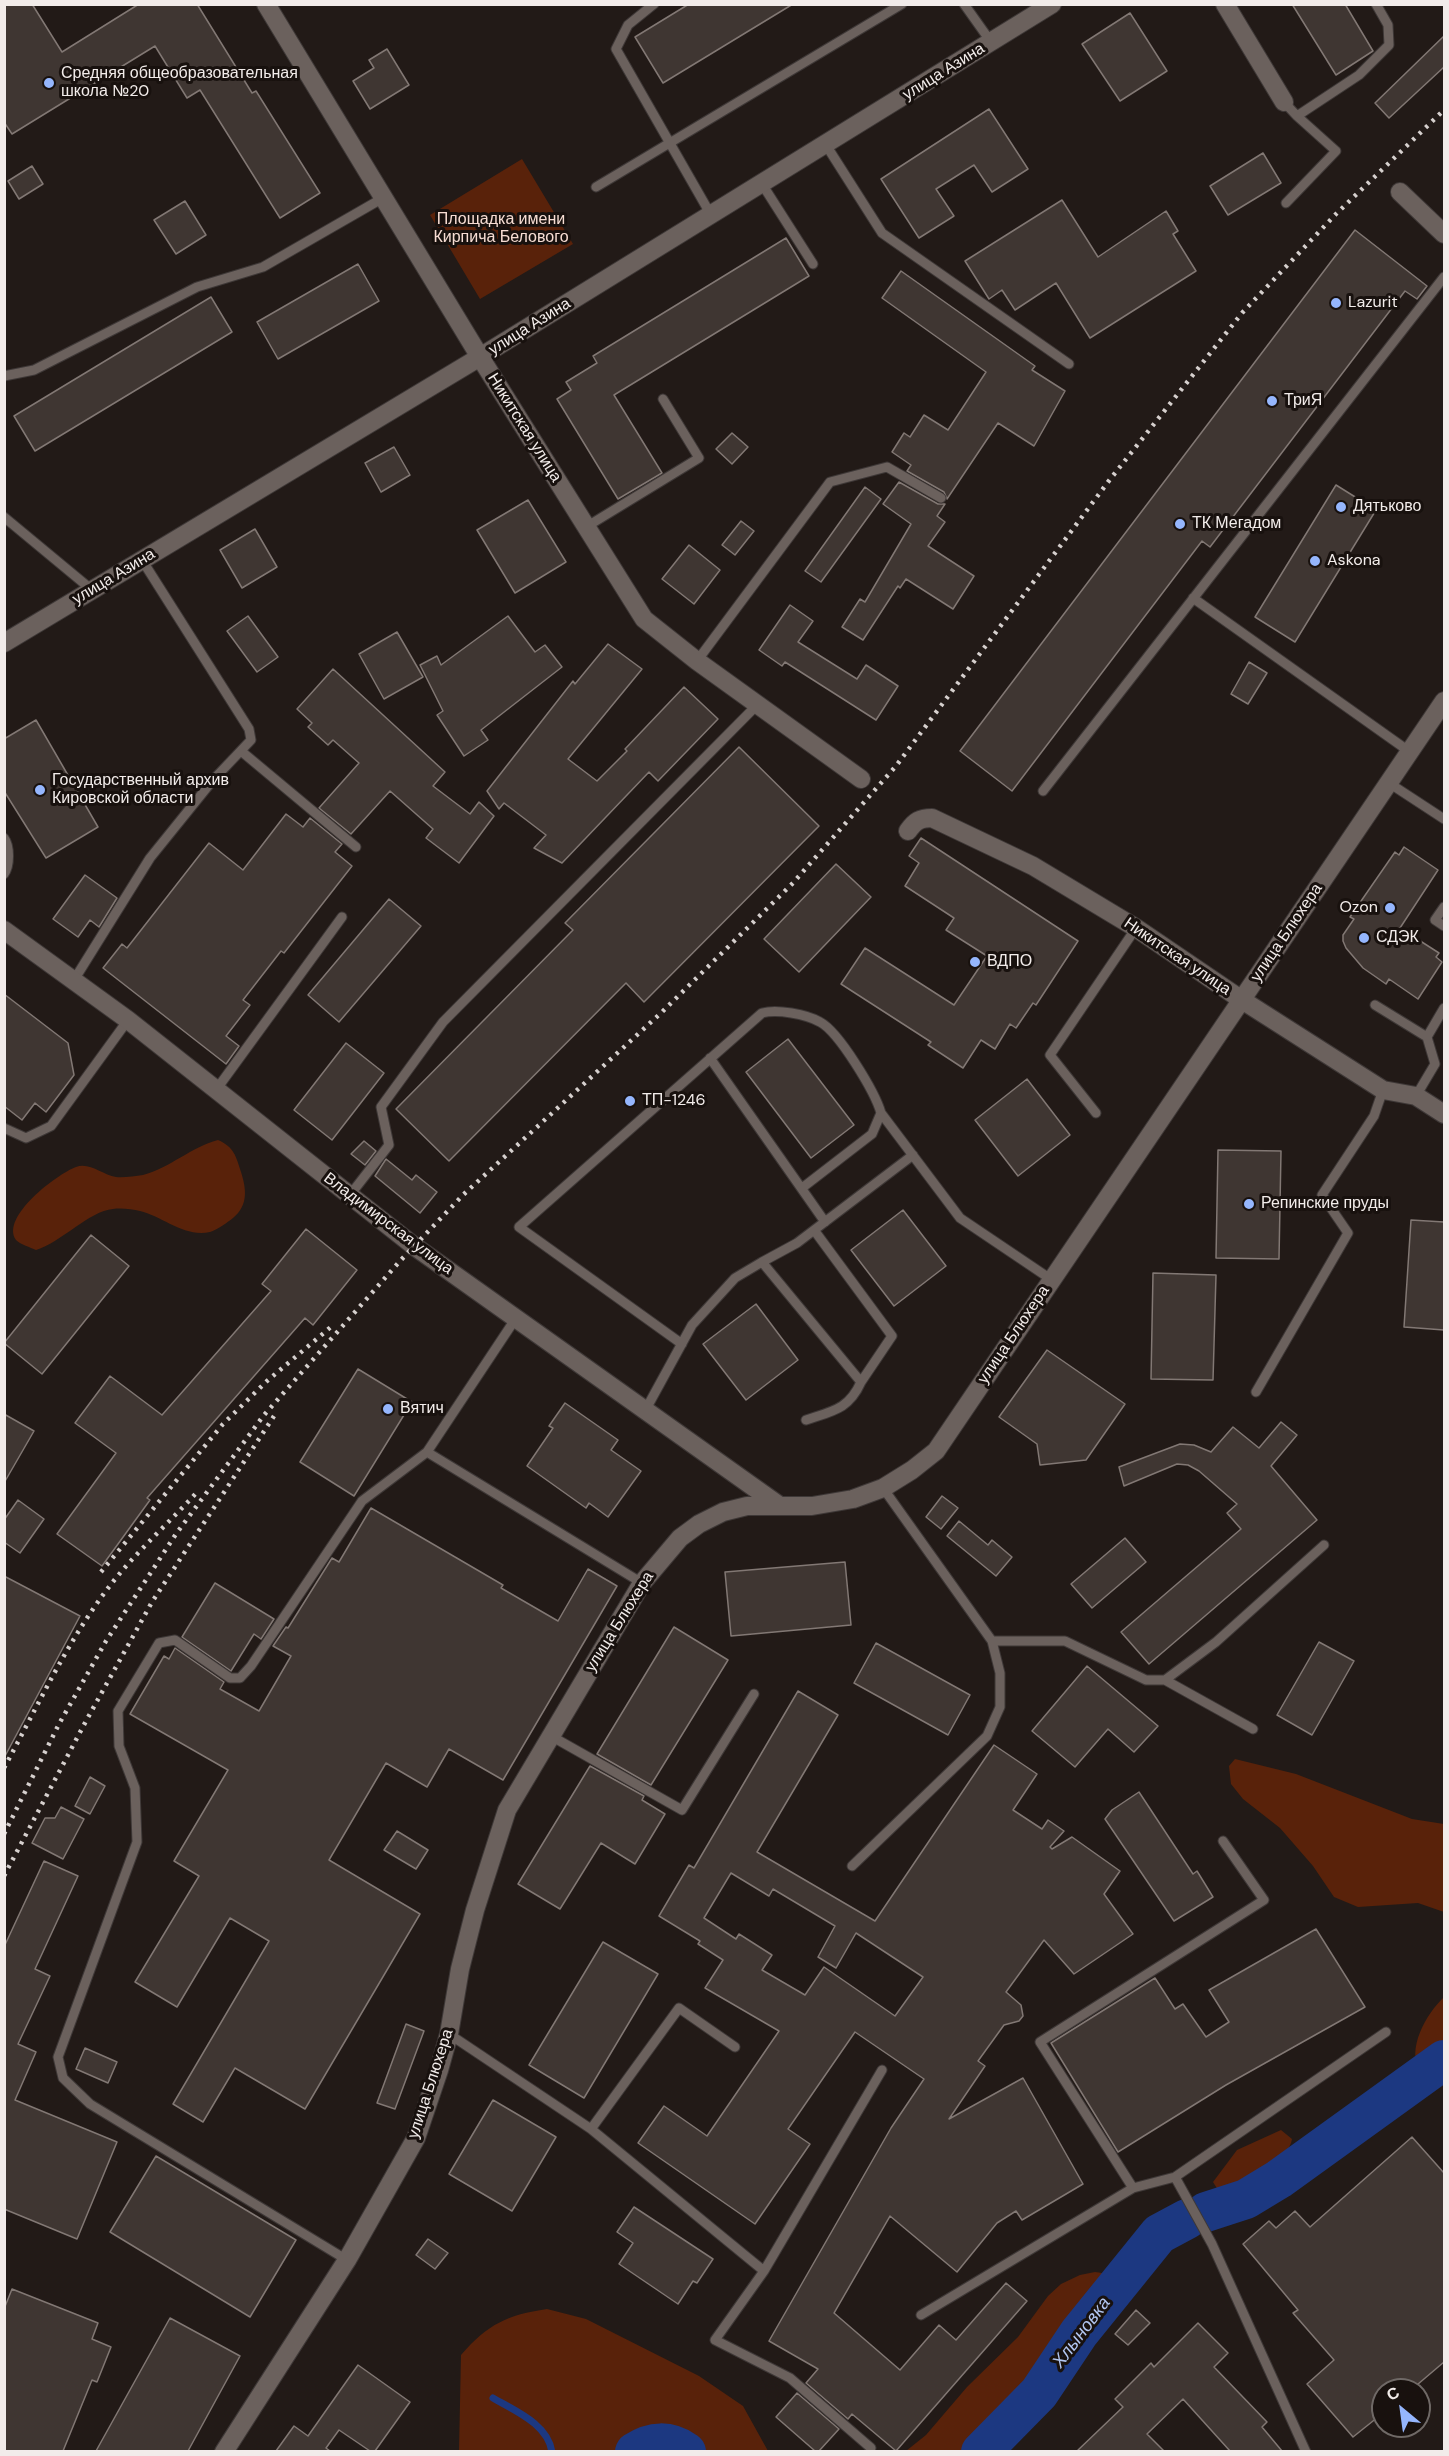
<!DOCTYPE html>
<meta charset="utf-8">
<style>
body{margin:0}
#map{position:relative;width:1449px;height:2456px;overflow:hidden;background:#221a17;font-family:"DM Sans",sans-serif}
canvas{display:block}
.frame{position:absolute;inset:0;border:6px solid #f2ecea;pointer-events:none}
.north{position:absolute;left:1371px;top:2378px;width:60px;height:60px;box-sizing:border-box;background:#18110e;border:2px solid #6f6966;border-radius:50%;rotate:331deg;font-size:16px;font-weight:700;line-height:24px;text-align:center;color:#f2ecea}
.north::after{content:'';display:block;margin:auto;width:21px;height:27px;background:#95b6fd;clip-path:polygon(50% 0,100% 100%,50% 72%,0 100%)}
</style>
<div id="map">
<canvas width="1449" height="2456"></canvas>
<div class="frame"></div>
<div class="north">С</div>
</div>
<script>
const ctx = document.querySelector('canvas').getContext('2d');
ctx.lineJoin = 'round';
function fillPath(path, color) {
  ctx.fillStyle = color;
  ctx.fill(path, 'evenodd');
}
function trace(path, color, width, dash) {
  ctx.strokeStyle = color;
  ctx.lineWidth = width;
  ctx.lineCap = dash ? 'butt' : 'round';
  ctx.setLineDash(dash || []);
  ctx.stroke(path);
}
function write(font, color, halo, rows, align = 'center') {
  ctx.font = font + ' "DM Sans",sans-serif';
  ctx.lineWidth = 6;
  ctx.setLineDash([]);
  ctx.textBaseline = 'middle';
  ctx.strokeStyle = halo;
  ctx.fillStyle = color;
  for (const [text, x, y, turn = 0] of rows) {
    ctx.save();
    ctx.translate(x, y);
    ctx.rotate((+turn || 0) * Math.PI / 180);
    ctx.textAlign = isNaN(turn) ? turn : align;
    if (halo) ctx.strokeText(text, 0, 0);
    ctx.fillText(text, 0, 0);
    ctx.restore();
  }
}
const green = new Path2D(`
 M522 159 573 244 480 299 430 215Z
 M218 1140C234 1147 236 1156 241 1172 246 1188 249 1205 233 1218 228 1222 217 1230 210 1232 185 1238 162 1216 140 1211 132 1209 121 1208 113 1209 89 1211 62 1242 36 1250 30 1247 21 1245 16 1240 0 1217 57 1174 76 1167 90 1162 102 1175 116 1177 123 1178 135 1176 143 1175 170 1168 191 1147 218 1140Z
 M1235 1759 1296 1774 1412 1819 1444 1824V1912L1418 1903 1358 1907 1334 1897 1313 1866 1280 1828 1243 1799 1231 1784 1229 1766Z
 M1444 1997V2081C1433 2083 1426 2083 1420 2073 1406 2049 1426 2014 1444 1997Z
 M1281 2130 1292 2139C1290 2157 1250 2188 1232 2192 1228 2193 1222 2191 1218 2190L1213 2182 1237 2150Z
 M1095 2272C1100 2273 1106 2273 1110 2275 1125 2283 1123 2303 1117 2316L1003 2451H906L926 2435 967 2387 1018 2337 1048 2296 1061 2284 1080 2275Z
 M547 2309 586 2319 699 2376 743 2406 768 2451H459L461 2355C488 2324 507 2315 547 2309Z`);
const stream = new Path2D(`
 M493 2398C515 2411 548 2424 552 2452`);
const river = new Path2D(`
 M1206 2212 1246 2199 1279 2179 1444 2060
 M635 2452C652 2441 669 2440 686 2452
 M981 2452 1039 2393 1079 2333 1159 2234 1187 2219`);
const building = new Path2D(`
 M4 4H32L62 52 139 4H197L252 93 256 91 320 193 280 218 200 90 187 98 155 46 12 134 4 122Z
 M689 4H793L663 83 635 37Z
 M1292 4H1345L1373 51 1336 75Z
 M1130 13 1167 71 1120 101 1082 44Z
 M1444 36V67L1389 118 1375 103Z
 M387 49 409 85 370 109 353 81 374 68 369 60Z
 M989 109 1028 169 992 192 974 165 936 189 954 216 919 238 881 179Z
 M1263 153 1281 183 1228 215 1210 186Z
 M32 166 43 184 19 199 8 181Z
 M1062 200 1098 257 1166 211 1178 231 1173 234 1196 271 1090 338 1056 283 1015 310 1002 290 989 299 965 261Z
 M185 201 206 235 176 254 154 220Z
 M1355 230 1427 286 1417 299 1405 291 1210 547 1202 541 1012 791 960 751Z
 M786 238 809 276 614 395 662 473 618 499 557 399 571 390 566 382 597 363 593 356Z
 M358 264 379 301 278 359 257 322Z
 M901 271 1035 366 1032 370 1065 391 1034 446 998 423 947 499 944 492 907 471 911 465 892 452 904 433 910 437 924 415 948 430 986 372 882 298Z
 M211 297 232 332 35 451 14 416Z
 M732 433 748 447 732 464 716 449Z
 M394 447 410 475 381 492 365 463Z
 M899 482 938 504H945L937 516 945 522 928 546 974 576 953 609 906 579 900 588 898 586 863 640 842 627 860 599 865 602 911 524 883 504Z
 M1336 485 1376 510 1295 642 1255 617Z
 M865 487 881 499 821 582 805 571Z
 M528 500 566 562 515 593 477 530Z
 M741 521 754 531 735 555 722 545Z
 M255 529 277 567 242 588 220 550Z
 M689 545 720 570 694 604 662 579Z
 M790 605 813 621 798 642 857 679 866 665 898 686 876 720 785 662 782 666 759 650Z
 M248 616 278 657 257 672 227 631Z
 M508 616 535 652 545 645 562 667 481 730 488 740 464 756 437 715 443 711 420 665 437 656 441 665Z
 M397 632 423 677 384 699 359 654Z
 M608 644 642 669 568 759 597 781 627 751 625 749 684 687 718 719 658 781 649 772 562 863 534 848 546 835 504 803 499 809 487 791 573 681 575 684Z
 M1249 662 1267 673 1248 704 1231 694Z
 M333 669 445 772 433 786 470 814 479 802 494 816 459 863 426 838 433 829 390 791 351 834 319 808 359 763 333 740 328 745 308 727 312 723 297 709Z
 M36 720 98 827 46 858 4 791V739Z
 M739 747 819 826 644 1002 626 983 449 1161 396 1109 573 930 565 923Z
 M286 814 303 827 310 818 342 844 335 852 352 866 284 953 281 951 243 1000 250 1005 226 1036 239 1046 226 1064 103 968 122 944 127 948 209 843 243 870Z
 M921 838 1078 941 1036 1005 1033 1003 1016 1028 1010 1024 995 1049 981 1040 963 1068 928 1045 931 1042 841 984 865 948 954 1005 987 956 946 930 954 918 905 886 919 863 909 856Z
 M1404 847 1438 870 1400 928 1439 953 1436 957 1442 962 1418 999 1389 979 1386 984 1363 968 1346 948 1343 941V935L1354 919 1350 917 1395 852 1399 855Z
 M836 864 871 897 799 972 764 939Z
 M85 875 117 898 99 927 90 920 78 937 53 919Z
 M389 899 421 926 339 1022 308 995Z
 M4 994 68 1043 74 1075 46 1112 35 1103 22 1120 4 1106Z
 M788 1039 854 1125 811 1158 746 1072Z
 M346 1043 384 1073 332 1140 294 1110Z
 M1027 1079 1070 1135 1018 1176 975 1120Z
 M364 1141 376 1151 365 1165 351 1154Z
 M1218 1150 1281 1151 1279 1259 1216 1258Z
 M386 1159 412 1180 416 1175 437 1192 420 1213 375 1176Z
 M903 1210 946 1266 894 1306 851 1250Z
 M1411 1220 1444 1222V1330L1404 1327Z
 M306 1229 357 1270 313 1325 305 1318 147 1498 150 1500 102 1566 57 1534 116 1453 75 1423 110 1376 162 1415 271 1291 262 1284Z
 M91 1235 129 1266 42 1374 4 1343Z
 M1153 1273 1216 1275 1213 1380 1151 1379Z
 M756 1304 798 1360 746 1400 703 1344Z
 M1047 1350 1125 1404 1086 1460 1040 1465 1037 1444 999 1417Z
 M358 1369 412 1402 354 1496 300 1462Z
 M565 1403 618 1440 611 1450 641 1471 608 1517 589 1503 586 1508 527 1466 553 1428 549 1426Z
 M4 1414 34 1431 4 1483Z
 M1281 1422 1297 1435 1271 1466 1317 1520 1149 1664 1121 1632 1241 1529 1227 1513 1237 1504 1199 1471 1188 1465 1177 1464 1124 1486 1119 1467 1180 1444 1194 1445 1211 1452 1233 1427 1259 1448Z
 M942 1496 958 1508 941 1529 926 1517Z
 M18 1500 44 1519 20 1553 4 1542V1520Z
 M371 1508 503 1585 501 1588 558 1621 588 1569 617 1586 503 1780 449 1749 427 1787 386 1763 329 1860 420 1914 305 2109 235 2068 203 2122 173 2104 269 1941 230 1918 177 2007 135 1982 199 1876 174 1861 228 1770 130 1714 164 1656 169 1659 175 1648 224 1682 220 1689 259 1711 291 1656 273 1646 286 1627 288 1628 332 1558 339 1562Z
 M959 1521 988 1545 992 1540 1012 1557 996 1576 947 1536Z
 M1125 1538 1146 1562 1092 1608 1071 1584Z
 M845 1562 851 1625 731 1636 725 1572Z
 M4 1576 80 1616 4 1758Z
 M215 1583 274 1619 261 1639 254 1634 231 1671 182 1637Z
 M674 1627 728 1660 651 1785 597 1754Z
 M1319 1642 1354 1661 1312 1735 1277 1715Z
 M876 1643 970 1695 948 1735 854 1683Z
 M1087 1666 1158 1726 1134 1752 1108 1729 1075 1767 1032 1731Z
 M798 1691 838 1715 757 1852 875 1921 994 1745 1037 1774 1013 1810 1042 1829 1048 1820 1064 1831 1050 1847 1052 1849 1072 1837 1120 1871 1104 1894 1133 1934 1074 1974 1044 1940 1006 1992 1021 2005 1023 2016 1019 2021 1004 2025 978 2061 985 2066 949 2119 1023 2078 1083 2184 1022 2220 1016 2211 997 2223 957 2272 890 2216 834 2313 900 2370 939 2325 956 2340 1006 2283 1027 2301 896 2451 852 2414 848 2419 806 2383 818 2369 769 2341 891 2128 924 2079 855 2032 788 2129 810 2144 755 2224 638 2143 664 2106 707 2136 779 2031 705 1988 723 1960 698 1944 700 1941 659 1916 689 1865 694 1868ZM731 1873 769 1896 773 1889 835 1926 818 1957 836 1968 856 1933 923 1977 895 2016 824 1967 805 1995 762 1970 772 1955 739 1934 736 1939 704 1918Z
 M590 1766 644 1796 642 1800 665 1814 635 1864 601 1843 560 1909 518 1884Z
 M90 1777 105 1786 90 1814 75 1806Z
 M1139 1792 1193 1874 1197 1871 1213 1897 1174 1921 1105 1819 1112 1810Z
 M61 1807 84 1819 63 1859 32 1843 45 1818H55Z
 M397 1831 428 1850 416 1869 384 1850Z
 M44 1861 78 1876 35 1969 50 1976 18 2044 36 2052 15 2100 117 2142 77 2239 4 2209V1947Z
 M1316 1929 1365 2007 1226 2085 1118 2152 1051 2043 1155 1978 1175 2009 1183 2004 1206 2037 1229 2022 1209 1990Z
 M603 1942 658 1974 584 2098 529 2065Z
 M406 2024 424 2031 395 2109 377 2103Z
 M85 2048 117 2062 108 2083 76 2069Z
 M493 2100 556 2137 512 2211 449 2174Z
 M1412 2137 1444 2173V2362L1411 2390H1383V2413L1353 2437 1307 2384 1334 2360 1293 2313 1298 2310 1243 2244 1269 2221 1276 2228 1295 2211 1310 2227Z
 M156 2156 296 2240 250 2317 110 2232Z
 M634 2207 713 2259 697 2283 693 2281 678 2304 619 2264 633 2243 617 2232Z
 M428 2239 448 2253 435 2269 416 2255Z
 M12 2289 98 2323 92 2339 111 2347 97 2382 92 2380 63 2451H4V2309Z
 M1136 2310 1150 2323 1128 2345 1115 2334Z
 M170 2318 240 2356 188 2451H96Z
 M1198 2323 1228 2353 1214 2367 1267 2422 1262 2427 1282 2451H1230L1183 2399 1147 2434 1164 2451H1077L1123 2407 1115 2399 1151 2363 1154 2367Z
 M358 2365 410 2402 375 2451H370L339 2430 326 2448 330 2451H276L294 2426 308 2436Z
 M797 2393 839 2429 819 2451H815L776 2417Z`);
const service = new Path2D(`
 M654 4 628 25 616 49 711 215
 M964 4 991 42
 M1284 102 1297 116 1359 75 1389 45 1388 25 1376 4
 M826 145 882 233 1069 364
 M762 184 813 264
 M596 187 902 4
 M1286 203 1336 151 1297 116
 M4 376 34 370 197 287 263 267 383 198
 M4 517 92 590
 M586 527 699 458 663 399
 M1193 598 1410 752
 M697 661 830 482 887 467 941 498
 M241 751 356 847
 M1389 783 1444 819
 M1043 791 1444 277
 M4 838C10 846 10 866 4 874
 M1444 907 1435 920 1444 926
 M74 980 150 858 213 780 251 740 249 729 142 560
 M1375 1005 1427 1037
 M710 1058 825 1222
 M216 1090 342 917
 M1416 1096 1435 1064 1427 1037 1444 1008
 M1096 1113 1050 1055 1136 928
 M4 1128 26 1138 51 1126 128 1020
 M802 1188 872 1134 881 1113
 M350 1195 389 1145 381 1107 443 1022 758 704
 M814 1230 892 1336 861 1382
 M762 1262 797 1243 913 1155
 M516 1318 427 1452 642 1583
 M682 1344 519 1227 762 1013C777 1009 806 1014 820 1022 839 1032 875 1092 881 1113L960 1218 1052 1280
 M1256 1392 1348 1233 1322 1195 1374 1116 1383 1090
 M646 1409 692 1325 735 1278 762 1262 861 1382C849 1409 833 1411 806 1420
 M992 1641H1065L1146 1680H1165L1216 1642 1324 1545
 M1165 1680 1253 1729
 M551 1736 682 1810 754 1694
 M852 1866 987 1736 1000 1707V1673L992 1641 883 1488
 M449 2034 591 2129 679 2008 735 2047
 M591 2129 764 2271 882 2070
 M1175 2177 1212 2244 1306 2452
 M1133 2188 1040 2042 1264 1900 1223 1841
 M347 2260 90 2104 63 2078 58 2057 137 1842 135 1788 119 1746 118 1711 159 1643 175 1640 230 1678H240L251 1666 362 1501 427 1452
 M764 2271 715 2340 790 2378 871 2448
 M921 2315 1133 2188 1175 2177 1386 2032`);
const minor = new Path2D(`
 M266 4 480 357 644 619 697 661 861 779
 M1225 4 1284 102
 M1400 192 1444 234
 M4 643 480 357 1052 4
 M908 831C915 821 920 818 932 818L1033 866 1136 928 1242 1000 1383 1090 1416 1096 1444 1114
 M4 930 128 1020 414 1246 780 1506
 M224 2452 347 2260 416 2138 439 2070 449 2034 460 1969 475 1910 507 1810 642 1583 680 1538 699 1524 723 1512 747 1506H812L853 1499 883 1488 912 1470 936 1451 1444 701`);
const rail = new Path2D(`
 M101 1572 223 1424 267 1381 332 1326
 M4 1768C38 1706 68 1639 112 1583 138 1550 171 1521 199 1490
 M4 1834 59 1724 106 1641 176 1534 264 1415 400 1261 463 1195 662 1012 793 883 896 766 1108 482 1242 313 1336 214 1444 110
 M4 1876 86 1721 152 1602 274 1416`);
const markers = [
 [49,83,6,"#95b6fd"],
 [1336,303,6,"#95b6fd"],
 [1272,401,6,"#95b6fd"],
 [1341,507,6,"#95b6fd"],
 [1180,524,6,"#95b6fd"],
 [1315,561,6,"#95b6fd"],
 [40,790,6,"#95b6fd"],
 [1390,908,6,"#95b6fd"],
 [1364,938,6,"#95b6fd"],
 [975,962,6,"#95b6fd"],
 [630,1101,6,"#95b6fd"],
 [1249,1204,6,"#95b6fd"],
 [388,1409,6,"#95b6fd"]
];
const streetNames = [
 ["улица Азина",944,72,-32],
 ["улица Азина",530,327,-32],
 ["Никитская улица",524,428,58],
 ["улица Азина",114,577,-31],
 ["улица Блюхера",1287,933,-56],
 ["Никитская улица",1177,957,34],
 ["Владимирская улица",388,1224,37],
 ["улица Блюхера",1014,1335,-56],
 ["улица Блюхера",620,1622,-58],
 ["улица Блюхера",431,2084,-72]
];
const poiNames = [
 ["Средняя общеобразовательная",61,74],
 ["школа №20",61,92],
 ["Lazurit",1348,303],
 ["ТриЯ",1284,401],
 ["Дятьково",1353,507],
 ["ТК Мегадом",1192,524],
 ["Askona",1327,561],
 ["Государственный архив",52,781],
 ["Кировской области",52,799],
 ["Ozon",1378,908,"right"],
 ["СДЭК",1376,938],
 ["ВДПО",987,962],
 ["ТП-1246",642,1101],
 ["Репинские пруды",1261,1204],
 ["Вятич",400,1409]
];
const parkNames = [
 ["Площадка имени",501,220],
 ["Кирпича Белового",501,238]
];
const waterNames = [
 ["Хлыновка",1082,2333,-53]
];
fillPath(green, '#59220a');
trace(stream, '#1c3881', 7);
trace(river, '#1c3881', 40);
fillPath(building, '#3f3632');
trace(building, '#827874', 1.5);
trace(service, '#3e3837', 11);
trace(minor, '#3e3837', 20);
trace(service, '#6b615d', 9);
trace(minor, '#6b615d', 18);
trace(rail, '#d6d0ce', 4.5, [3, 6]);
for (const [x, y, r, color] of markers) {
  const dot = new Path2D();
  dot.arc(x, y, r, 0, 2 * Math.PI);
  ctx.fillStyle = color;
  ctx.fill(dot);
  trace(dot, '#18110e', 2);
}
write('16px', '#f2ecea', '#18110e', streetNames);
write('16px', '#f2ecea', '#18110e', poiNames, 'left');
write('16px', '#f7ddd3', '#18110e', parkNames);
write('italic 18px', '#b2c6f1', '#18110e', waterNames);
</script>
